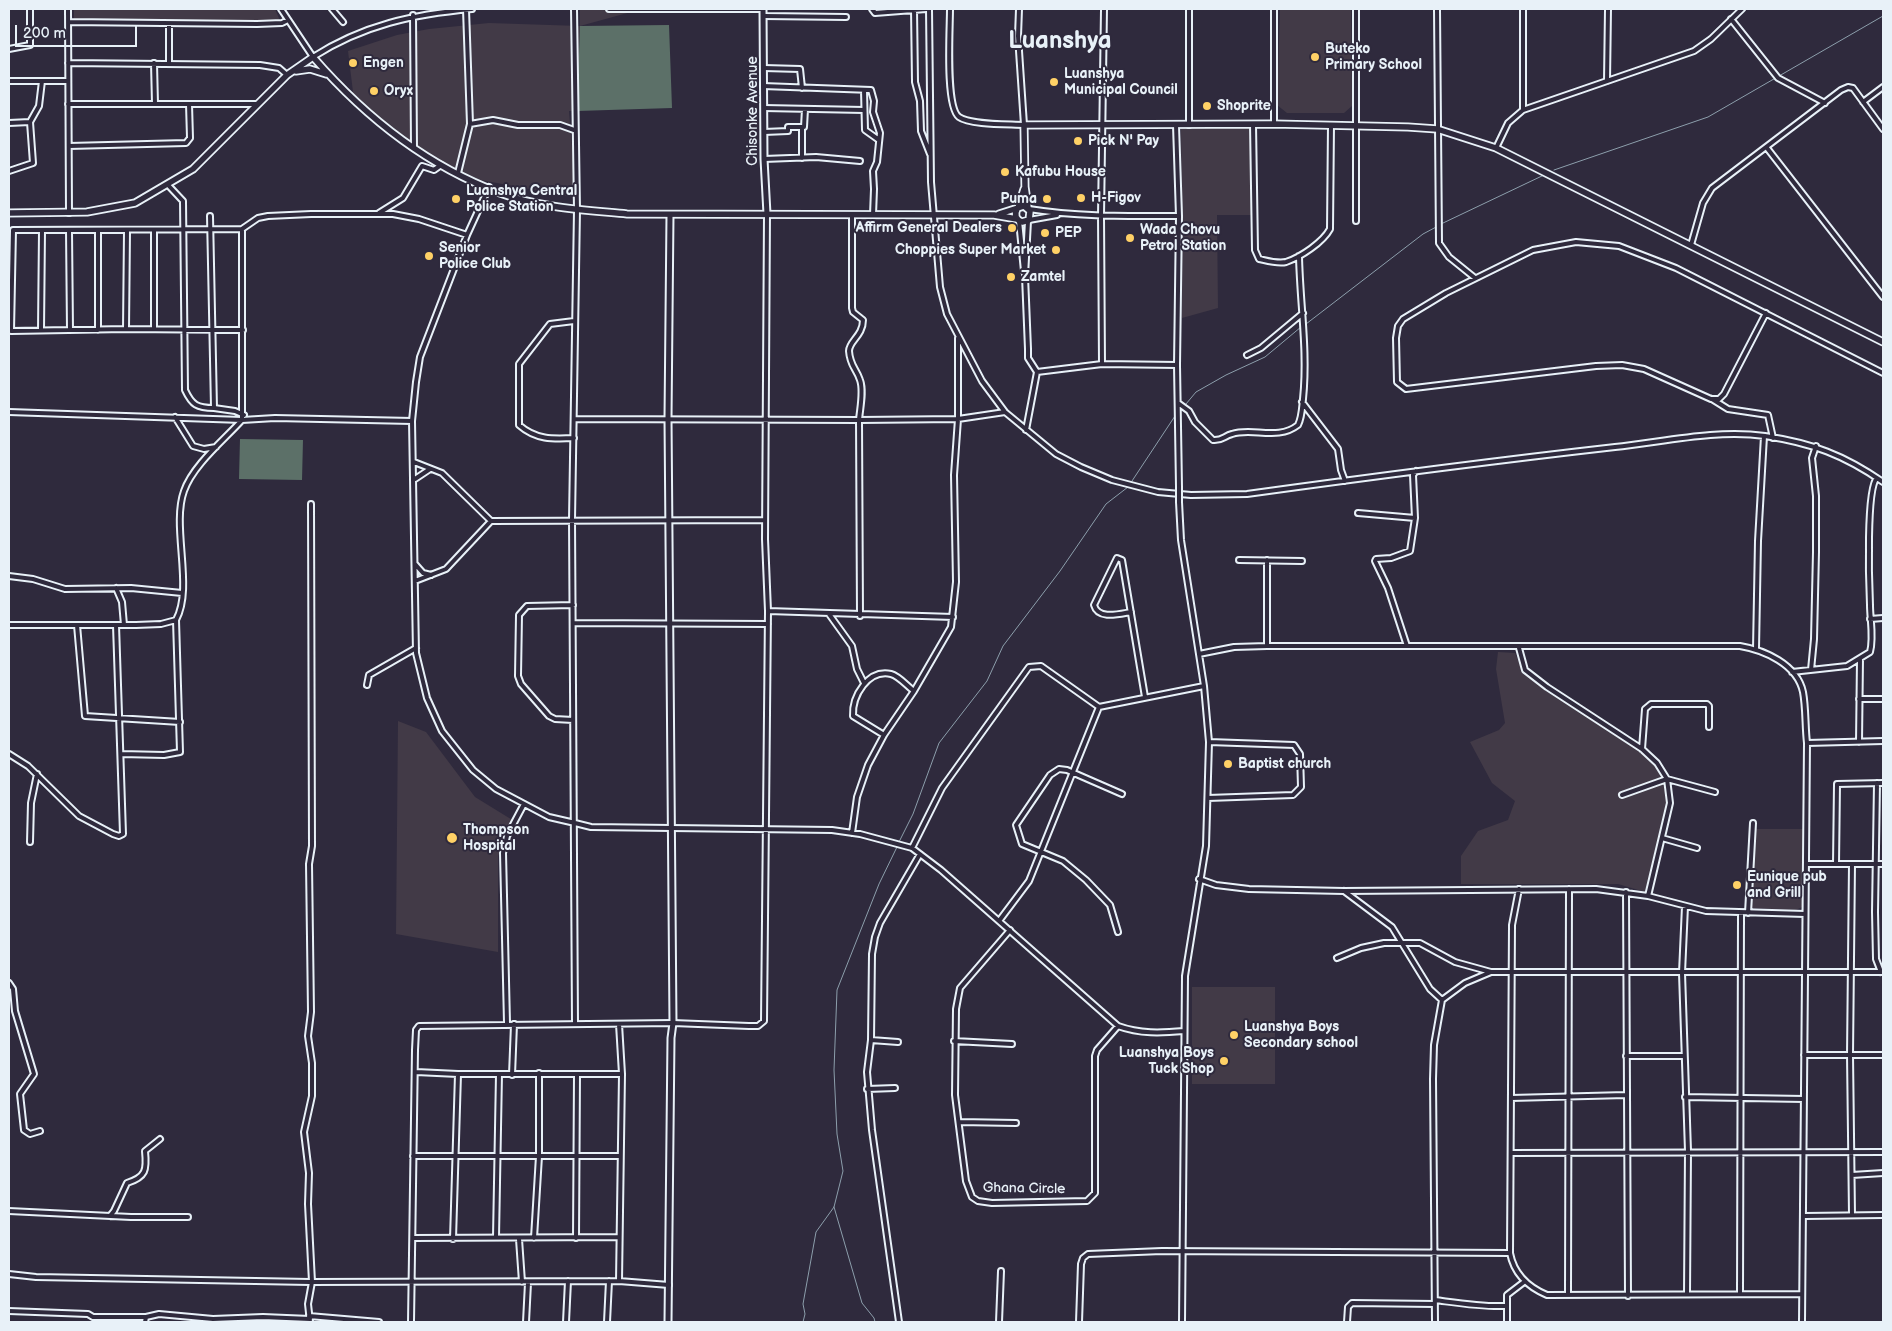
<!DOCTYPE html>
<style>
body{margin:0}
#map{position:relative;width:1892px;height:1331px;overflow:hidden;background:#2f2a3d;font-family:"Balsamiq Sans",sans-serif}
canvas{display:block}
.frame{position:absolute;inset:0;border:10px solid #e8f1f8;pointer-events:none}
.scale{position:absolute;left:15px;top:25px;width:122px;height:22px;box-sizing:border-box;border:2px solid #e8f1f8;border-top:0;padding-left:6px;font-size:15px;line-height:18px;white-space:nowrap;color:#e8f1f8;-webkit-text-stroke:4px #2f2a3d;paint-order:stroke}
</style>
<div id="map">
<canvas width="1892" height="1331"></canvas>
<div class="frame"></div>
<div class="scale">200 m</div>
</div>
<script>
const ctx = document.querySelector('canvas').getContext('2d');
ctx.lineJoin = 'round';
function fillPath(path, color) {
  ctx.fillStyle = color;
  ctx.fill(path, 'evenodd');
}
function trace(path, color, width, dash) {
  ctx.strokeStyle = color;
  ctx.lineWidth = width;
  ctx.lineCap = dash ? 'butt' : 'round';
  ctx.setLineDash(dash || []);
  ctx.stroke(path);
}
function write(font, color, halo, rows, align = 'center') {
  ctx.font = font + ' "Balsamiq Sans",sans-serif';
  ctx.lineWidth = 4;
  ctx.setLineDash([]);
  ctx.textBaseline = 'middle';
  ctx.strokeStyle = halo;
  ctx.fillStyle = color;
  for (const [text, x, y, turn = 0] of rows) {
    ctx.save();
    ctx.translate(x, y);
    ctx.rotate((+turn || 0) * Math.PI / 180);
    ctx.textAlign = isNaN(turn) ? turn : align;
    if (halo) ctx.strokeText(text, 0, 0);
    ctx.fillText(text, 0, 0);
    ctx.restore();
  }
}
const built = new Path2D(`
 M74 9H275L281 23 74 22Z
 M580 9H642L580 26 577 111H569L576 198 460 176 400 138 354 100 348 51 397 35 429 29 489 23 580 26Z
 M1280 9H1351L1352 106 1344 113H1287L1277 105Z
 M1181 127 1250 128 1251 215H1217L1218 308 1182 318Z
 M1498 652 1515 653 1524 674 1637 746 1653 763 1662 777 1667 801 1645 892 1618 884H1461V856L1478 831 1508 820 1515 801 1492 783 1470 742 1499 730 1505 723 1496 669Z
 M398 721 426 732 475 797 514 821 498 856V952L396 934Z
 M1756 829H1805L1802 907 1796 910 1751 908Z
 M1192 987H1275V1084H1192Z`);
const green = new Path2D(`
 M669 25 672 108 577 111 580 26Z
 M240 439 303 440 302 480 239 479Z`);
const stream = new Path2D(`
 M1554 170 1708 117 1883 16
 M1441 224 1544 175
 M1306 324 1423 234 1438 226
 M1186 404 1196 392 1226 375 1265 357 1301 327
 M1132 481 1175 416
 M899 842 913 814 939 743 987 681 1003 646 1060 571 1106 504 1128 487
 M834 1207 862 1303 874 1318 875 1322
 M803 1322 805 1314 803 1304 816 1232 834 1207 843 1171 837 1134 834 1070 837 990 879 884 897 847`);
const minor = new Path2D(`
 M68 9 69 213
 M281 9 313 57C363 25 414 14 472 9
 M332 9 343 22
 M574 9 577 210 572 520 575 1023
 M609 9H763
 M872 9 875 13 926 9
 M914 9 915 82 920 101 921 131 930 154
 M929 9 931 182 940 287 947 314 982 381 1005 412 1056 454 1081 467 1112 480 1158 492 1191 495 1247 494C1370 477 1492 461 1615 447 1663 442 1716 429 1765 436 1812 443 1844 455 1883 482
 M950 9C950 29 945 107 959 117 970 125 1009 124 1024 125L1018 36 1019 9
 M1437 9 1439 243 1449 257 1475 278
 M413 15 414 148
 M764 16 846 17
 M1731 19 1778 78 1825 103
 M68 22 257 24 282 23 288 20
 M9 49 30 45V9
 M169 62V24
 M68 63 260 65 279 68 287 75
 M154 63 155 104
 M764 68 800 69 802 88
 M9 81H68
 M1607 81 1608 9
 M763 86 871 90 874 101 873 112 880 133 877 162 873 171 874 189 873 215
 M864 90 865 130 879 140
 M1863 102 1883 87
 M68 104H257
 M764 108 864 110
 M1523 110V9
 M9 123 30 122
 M470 124 493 120 518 125H560L574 130
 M1253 124 1255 250 1259 259C1268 261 1278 264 1286 262 1301 257 1323 242 1330 229L1331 125
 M1274 124V9
 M1176 125 1179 216 1177 365 1179 487
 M1189 125V9
 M764 132 788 131V127H804L805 109
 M69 146 186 143 190 138 189 104
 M1496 148 1508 123 1523 110 1694 51 1711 39 1742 9
 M1767 148 1883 297
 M802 158V127
 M764 159 816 157 860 161
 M9 171 33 163 30 122 39 106 42 81
 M458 173 470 124 466 9
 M168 185 183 201 185 390C192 405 197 408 214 408
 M489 187 467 235 420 357 416 382 412 421 416 653 427 698 442 731 473 770 496 789 549 817 575 823 591 827 832 830 860 834 912 848 941 870 1118 1026C1140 1034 1161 1033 1184 1031
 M1029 209C1079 217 1128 216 1179 216
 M379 213 403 198 422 166 434 170 441 165
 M210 216 214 408 235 411 244 415
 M852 216V308L853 312 863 320C863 336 849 341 849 351 850 366 856 368 860 380 864 391 860 408 859 420L958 419V338
 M1029 220 1057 215
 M1019 221 1024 271
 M1356 221V9
 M242 229 13 230 11 331 126 329 243 330
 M98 230V330
 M69 231 70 330
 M1691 245 1703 203 1712 188 1841 90 1848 87 1853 88 1883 129
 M1766 313 1724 394 1719 399H1711L1644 369 1622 365 1596 366 1406 389 1397 382 1396 338 1398 326 1403 319 1446 293 1533 250 1576 242 1619 246 1676 268 1883 373
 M574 321 550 324 519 364V425C536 440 553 439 574 438
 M126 329 127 231
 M154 329V231
 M41 330 42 231
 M1247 355 1261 348 1303 313
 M1102 364 1101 216 1104 9
 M1037 372 1102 364 1177 365
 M1712 399 1728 409 1768 415 1773 438
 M1302 402 1338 449 1341 470 1345 481
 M1178 403 1189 411 1195 422 1213 440C1222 441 1224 436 1232 434 1252 427 1278 441 1298 425 1302 417 1302 408 1303 399 1308 351 1300 304 1299 256
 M9 412 242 420V229L258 218 268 216 311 214H393L419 219 467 235
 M175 417 193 446 204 449 216 447
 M575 419 859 420 860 616
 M1026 430 1037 372 1028 358V349L1025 276 1028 221
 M414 462 442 473 491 521 765 520
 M415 479 430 469
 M1179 502 1181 540 1204 686 1209 742 1206 846 1185 976 1182 1322
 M1358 513 1415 518
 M1239 560 1302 561
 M1267 560V646
 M415 564 423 573 431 575
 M9 576 33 579 65 589 131 588 182 593
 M415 581 446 569 491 521
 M116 588 122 602 124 625
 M573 605 527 606 519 615 518 676 521 684 549 716 555 719 573 720
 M768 611 953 617
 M1131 612C1119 614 1098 620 1094 605L1117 558 1122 560 1145 697
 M829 614 852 646 857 669 864 683
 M1870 619 1883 618
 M574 623 768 624
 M9 625H136L161 624 176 620
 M77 625 85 716 180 722
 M1407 646 1388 588 1375 561 1376 559 1391 558 1410 551 1415 518 1413 475 1416 471
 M1519 648 1525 670 1547 687 1642 749 1657 763 1667 779 1670 803 1648 896
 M1756 649 1758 541 1764 436
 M1199 654 1234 647 1267 646H1740C1764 650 1797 664 1803 692 1806 708 1805 726 1807 743L1802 1322
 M1811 670 1814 639 1816 552V496L1812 458 1816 446
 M1792 672 1847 666 1870 652C1874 638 1870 619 1870 605 1869 584 1866 488 1877 478
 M367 685 369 675 416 648
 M1859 699H1883
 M884 735 853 716C852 696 868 669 891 674 899 676 907 686 914 691
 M1859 742 1860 659
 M1807 743 1883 741
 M1642 749 1645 709 1651 704H1707L1709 706V727
 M9 754 28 766 79 816 113 834 119 836 123 834 116 625
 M121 754 164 755 180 752 176 620C194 587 171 527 184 491 193 465 224 440 242 420L275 418 412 421
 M1877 783 1875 912 1876 959 1881 972
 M1622 795 1667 779 1715 792
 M1208 798 1293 795 1301 787 1300 754 1294 745 1209 742
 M852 833 857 797 868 765 884 735 914 691 951 627 956 582 954 475 958 419 1005 412
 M1662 838 1697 848
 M30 842 31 803 37 774
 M912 848 942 788 1029 667 1041 666 1099 707 1204 686
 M1807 864H1883
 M1836 864 1837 784 1883 783
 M1852 864 1850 1055 1852 1215
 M1199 879 1216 885 1249 889 1344 891 1596 889 1648 896 1706 911 1805 914
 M1519 889 1512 925 1510 1253C1514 1274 1528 1287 1547 1295L1802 1294
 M1344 891 1392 927 1430 989 1442 1000 1434 1045 1433 1079 1435 1322
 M1626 892 1628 1296
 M1685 906 1682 973 1688 1151 1687 1294
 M1748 913 1753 823
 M999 921 1029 881 1099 707
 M1010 930 960 988 956 1009 955 1095 966 1181 972 1197 978 1201 992 1203 1087 1201 1095 1193V1056L1097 1050 1118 1026
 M1118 932 1110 905 1086 880 1063 861 1022 844 1016 825 1050 775 1059 769 1067 770 1122 794
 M1337 958 1361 948 1384 943H1420L1455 962 1491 972
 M9 983 13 989 15 1011 34 1074 20 1094 24 1130 30 1134 40 1131
 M1442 1000 1465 983 1491 972H1883
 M507 1023 503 853 507 836 524 804
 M871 1040 898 1042
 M954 1041 1012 1044
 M1804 1055H1883
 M1626 1056H1684
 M416 1072 458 1074H622
 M512 1075 514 1024
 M867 1089 895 1088
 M1685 1097 1804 1099
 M1511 1098 1626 1095
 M959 1122 1016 1123
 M1512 1153 1883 1152
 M413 1156H620
 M1852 1175 1883 1173
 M9 1211 131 1217H188
 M110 1216 114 1211 127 1183C146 1177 147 1170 145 1151L160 1139
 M1805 1216 1883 1215
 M496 1237 499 1074
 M414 1238 618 1237
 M534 1238 539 1156V1073
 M576 1238 577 1074
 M453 1239 458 1074
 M519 1239 522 1282
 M9 1274 36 1277 310 1282 619 1281 669 1285
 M619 1281 622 1074 619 1024
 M1568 1294 1569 889
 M1740 1294 1741 913
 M1435 1300C1458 1303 1482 1307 1505 1306
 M9 1311 88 1314 93 1317H146
 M309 1316 379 1322
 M145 1322 146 1317 159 1314 213 1319 263 1317 310 1319
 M310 1322 308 1304 312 1282 308 1204 309 1173 304 1132 312 1096V1063L308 1036 311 1012 309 864 312 846 311 504
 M411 1322 415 1050 416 1030 419 1026 673 1023 749 1026H758L764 1021 768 611 765 539 767 214
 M526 1322 528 1283
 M566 1322 568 1281
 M607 1322 609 1281
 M899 1322 872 1130 867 1072 871 1040 872 954 875 937 880 923 920 854
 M999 1322 1001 1271
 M1079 1322 1081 1264 1083 1258 1088 1254 1162 1251 1510 1253
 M1347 1322 1348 1307 1352 1303 1435 1304
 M1507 1322V1295L1524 1282`);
const tertiary = new Path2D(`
 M763 9 764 159 767 214
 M668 1322 671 1038 673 1023 668 418 670 215`);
const secondary = new Path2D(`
 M296 71 310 69 326 74
 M1018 208 1024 189
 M1028 208 1025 187 1024 125 1274 124 1408 127 1437 129 1496 148 1883 342
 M9 213 87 212 135 203 193 169 287 75 313 57C365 117 425 165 500 193 540 208 585 210 627 214L994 215 1017 219
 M999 214 1024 206 1030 211 1029 220 1022 222C1016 220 1014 215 1017 209`);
const minorBridge = new Path2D(`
 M1179 487V502`);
const markers = [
 [1315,57,5,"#ffd166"],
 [353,63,5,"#ffd166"],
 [1054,82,5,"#ffd166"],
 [374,91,5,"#ffd166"],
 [1207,106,5,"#ffd166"],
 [1078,141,5,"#ffd166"],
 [1005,172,5,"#ffd166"],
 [1081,198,5,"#ffd166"],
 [456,199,5,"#ffd166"],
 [1047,199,5,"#ffd166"],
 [1012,228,5,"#ffd166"],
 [1045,233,5,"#ffd166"],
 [1130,238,5,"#ffd166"],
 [1056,250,5,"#ffd166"],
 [429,256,5,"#ffd166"],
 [1011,277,5,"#ffd166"],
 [1228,764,5,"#ffd166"],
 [452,838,6,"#ffd166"],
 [1737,885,5,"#ffd166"],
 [1234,1035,5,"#ffd166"],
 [1224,1061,5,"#ffd166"]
];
const poiNames = [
 ["Buteko",1325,49],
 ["Primary School",1325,65],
 ["Engen",363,63],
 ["Luanshya",1064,74],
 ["Municipal Council",1064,90],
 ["Oryx",384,91],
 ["Shoprite",1217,106],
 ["Pick N' Pay",1088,141],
 ["Kafubu House",1015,172],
 ["Luanshya Central",466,191],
 ["Police Station",466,207],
 ["H-Figov",1091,198],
 ["Puma",1037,199,"right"],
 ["Affirm General Dealers",1002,228,"right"],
 ["Wada Chovu",1140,230],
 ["Petrol Station",1140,246],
 ["PEP",1055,233],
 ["Senior",439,248],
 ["Police Club",439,264],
 ["Choppies Super Market",1046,250,"right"],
 ["Zamtel",1021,277],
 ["Baptist church",1238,764],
 ["Thompson",463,830],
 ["Hospital",463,846],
 ["Eunique pub",1747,877],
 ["and Grill",1747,893],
 ["Luanshya Boys",1244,1027],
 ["Secondary school",1244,1043],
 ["Luanshya Boys",1214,1053,"right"],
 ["Tuck Shop",1214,1069,"right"]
];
const streetNames = [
 ["Chisonke Avenue",753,111,-90],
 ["Ghana Circle",1024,1189,1]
];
const townNames = [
 ["Luanshya",1060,42]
];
fillPath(built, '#423a47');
fillPath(green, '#5c7068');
trace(stream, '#8d9fac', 1);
trace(minor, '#e8f1f8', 8);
trace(tertiary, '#e8f1f8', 9);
trace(secondary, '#e8f1f8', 9);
trace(minor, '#2f2a3d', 4);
trace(tertiary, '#2f2a3d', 5);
trace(secondary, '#2f2a3d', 5.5);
trace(minorBridge, '#e8f1f8', 8, []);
trace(minorBridge, '#2f2a3d', 4);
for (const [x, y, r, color] of markers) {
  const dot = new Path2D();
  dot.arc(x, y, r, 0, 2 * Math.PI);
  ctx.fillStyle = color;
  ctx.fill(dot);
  trace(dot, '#2f2a3d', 2);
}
write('bold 14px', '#e8f1f8', '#2f2a3d', poiNames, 'left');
write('14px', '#e8f1f8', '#2f2a3d', streetNames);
write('bold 24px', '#e8f1f8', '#2f2a3d', townNames);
</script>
